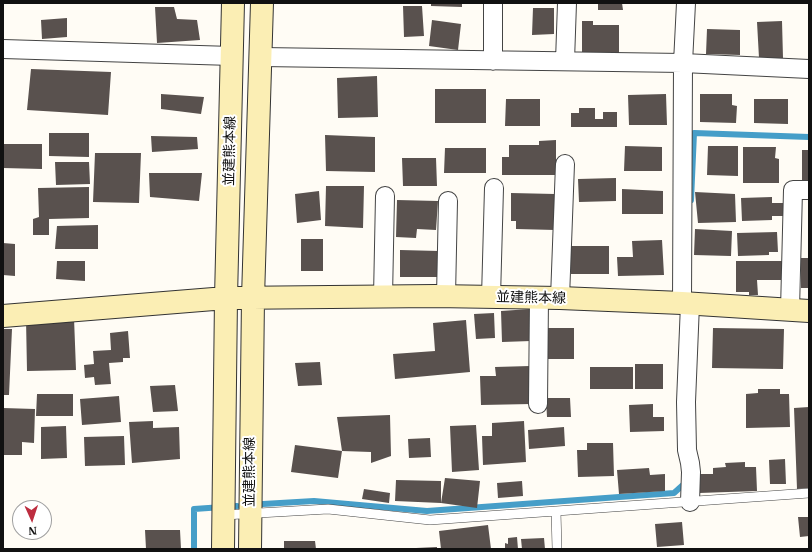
<!DOCTYPE html>
<meta charset="utf-8">
<style>
body{margin:0}
#map{position:relative;width:812px;height:552px;overflow:hidden;background:#fffcf5;font-family:"IBM Plex Serif",serif}
canvas{display:block}
.frame{position:absolute;inset:0;border:4px solid #111;pointer-events:none}
.north{position:absolute;left:12px;top:500px;width:40px;height:40px;box-sizing:border-box;background:#fff;border:1px solid #a0a0a0;border-radius:50%;rotate:177deg;font-size:11px;font-weight:700;line-height:16px;text-align:center;color:#111}
.north::after{content:'';display:block;margin:auto;width:14px;height:18px;background:#bd2d3f;clip-path:polygon(50% 0,100% 100%,50% 72%,0 100%)}
</style>
<div id="map">
<canvas width="812" height="552"></canvas>
<div class="frame"></div>
<div class="north">N</div>
</div>
<script>
const ctx = document.querySelector('canvas').getContext('2d');
ctx.lineJoin = 'round';
function trace(path, color, width, dash) {
  ctx.strokeStyle = color;
  ctx.lineWidth = width;
  ctx.lineCap = dash ? 'butt' : 'round';
  ctx.setLineDash(dash || []);
  ctx.stroke(path);
}
function fillPath(path, color) {
  ctx.fillStyle = color;
  ctx.fill(path, 'evenodd');
}
function write(font, color, halo, rows, align = 'center') {
  ctx.font = font + ' "IBM Plex Serif","Noto Sans JP",serif';
  ctx.lineWidth = 4;
  ctx.setLineDash([]);
  ctx.textBaseline = 'middle';
  ctx.strokeStyle = halo;
  ctx.fillStyle = color;
  for (const [text, x, y, turn = 0] of rows) {
    ctx.save();
    ctx.translate(x, y);
    ctx.rotate((+turn || 0) * Math.PI / 180);
    ctx.textAlign = isNaN(turn) ? turn : align;
    if (halo) ctx.strokeText(text, 0, 0);
    ctx.fillText(text, 0, 0);
    ctx.restore();
  }
}
const stream = new Path2D(`
 M691 200 694 133 809 137
 M263 504 314 501 427 511 674 493 684 484V479
 M194 549V509L237 506`);
const building = new Path2D(`
 M431 3H462V7L431 6Z
 M598 3H622L623 10H598Z
 M403 6H422L424 36 404 37Z
 M155 7H174L177 19 197 20 200 40 157 43Z
 M533 8H554V34L532 35Z
 M67 18V37L42 39 41 20Z
 M432 20 461 24 458 50 429 46Z
 M582 21H593V25H619V54L582 53Z
 M782 21 783 58H759L757 22Z
 M707 29 740 30V55L706 54Z
 M31 69 111 72 108 115 27 110Z
 M377 76 378 117 338 118 337 78Z
 M435 89H486V123H435Z
 M161 94 204 97 201 114 161 109Z
 M666 94 667 125H629L628 95Z
 M700 94H732V105L737 106 736 123 700 122Z
 M506 99H540V126H505Z
 M754 99H788V124L754 123Z
 M579 108H595V119H603V112H617V127H571V113H579Z
 M49 133H89V157L49 156Z
 M325 135 375 137V172L326 171Z
 M151 136 197 137 198 149 152 152Z
 M556 140V175H502V157H509V145H539V141Z
 M3 144H42V169L3 168Z
 M625 146 662 147V171H624Z
 M708 146H738V176L707 175Z
 M743 147H776L775 158 779 159V183H743Z
 M445 148H486V173H444Z
 M802 150H809V181H802Z
 M95 153H141L139 203 93 202Z
 M402 158H436L437 186H403Z
 M55 162H89L90 184 56 185Z
 M149 173H202L199 201 150 197Z
 M616 178V201L579 202 578 179Z
 M326 186H364L363 228 325 226Z
 M89 187V218L49 219V235H33V219L39 217 38 188Z
 M622 189 663 191V214H622Z
 M319 191 321 220 297 223 295 194Z
 M695 192 735 194 736 222 698 223Z
 M511 193 555 194V230L516 229V221H511Z
 M772 197V203H783V216H772V220L742 221 741 198Z
 M397 200 438 201 436 230 417 229 416 238 396 237Z
 M98 225V249H55L57 226Z
 M695 229 732 231 731 256 694 255Z
 M777 232 778 252H769V255L738 256 737 233Z
 M301 239H323V271H301Z
 M662 240 664 275 618 276 617 257H633L632 241Z
 M3 243 15 244V276L3 275Z
 M571 246H609V274H571Z
 M400 250 439 251V277H400Z
 M801 258H809V288H801Z
 M57 261H85V281L56 279Z
 M736 261H783V280H757L758 295H749V292H736Z
 M530 309 531 341 502 342 501 311Z
 M494 313 495 338 476 339 474 314Z
 M74 318 76 370 27 371 26 319Z
 M466 320 470 372 395 379 393 354 435 351 433 323Z
 M547 328H574V359H547Z
 M713 328 784 329 783 369 712 368Z
 M3 329H12L9 395H3Z
 M128 331 130 358H123V362L109 363 111 384 95 385 94 377 85 378 84 365 94 364 93 351 111 350 110 333Z
 M320 362 322 385 298 386 295 363Z
 M635 364H663V389H635Z
 M530 366 531 404 481 405 480 376H496L495 367Z
 M590 367H633V389H590Z
 M175 385 178 411 153 412 150 386Z
 M758 389H780V394H789L790 427 746 428V394L758 393Z
 M37 394H73V416H36Z
 M119 396 121 422 82 425 80 399Z
 M546 398H570L571 417H547Z
 M653 404V417H664V431L630 432 629 405Z
 M809 407V488L797 489 794 408Z
 M3 408 35 409 34 443 22 442V455H3Z
 M390 415 391 456 371 463V452L342 451 338 478 291 472 295 445 342 451 337 417Z
 M153 421V428L179 427 180 459 132 463 129 422Z
 M524 421 526 462 483 465 482 436H492V423Z
 M476 425 479 470 452 472 450 426Z
 M66 426 67 458 41 459V427Z
 M564 427 565 446 529 449 528 430Z
 M124 436 125 465 85 466 84 437Z
 M430 438 431 457 409 458 408 439Z
 M587 443H613L614 476 578 477 577 450H587Z
 M785 459 786 484H770L769 460Z
 M745 462V467H756L757 491 699 493V474H713V468L726 467 725 463Z
 M649 468 650 475 665 474V491L619 494 617 470Z
 M445 478 480 481 477 508 441 503 395 501 396 480 441 481V503Z
 M522 481 523 496 498 498 497 483Z
 M364 489 390 493 389 503 362 499Z
 M798 517H809V536L800 537Z
 M682 522 684 545 657 547 655 524Z
 M488 525 491 549H441L439 531Z
 M145 530H180L181 549H146Z
 M517 537 518 549H505V543L508 544V538Z
 M544 538 545 549H522L521 539Z
 M284 541H315L316 549H284Z
 M437 547V549H416V548Z`);
const lane = new Path2D(`
 M556 511 557 549
 M224 515 328 509 430 520 809 493`);
const street = new Path2D(`
 M3 49 232 56
 M261 57 683 63 809 69
 M493 61V3
 M565 61 567 3
 M446 296 448 201
 M383 297 385 196
 M491 297 494 188
 M560 298 565 164
 M682 303 683 63 686 3
 M790 310 793 190H809
 M538 404 539 298
 M690 502 691 472 690 463 687 450 686 402 690 304`);
const secondary = new Path2D(`
 M3 316 226 298 435 296 560 298 682 303 809 311
 M223 549 226 298 233 3
 M250 549 253 298 262 3`);
const streetNames = [
 ["並建熊本線",230,151,-89],
 ["並建熊本線",531,298,1],
 ["並建熊本線",250,472,-90]
];
trace(stream, '#469ec8', 6);
fillPath(building, '#59514e');
trace(lane, '#444', 10);
trace(street, '#444', 20);
trace(secondary, '#333', 24);
trace(lane, '#fff', 9);
trace(street, '#fff', 18);
trace(secondary, '#fbeeb4', 22);
write('14px', '#111', '#fff', streetNames);
</script>
